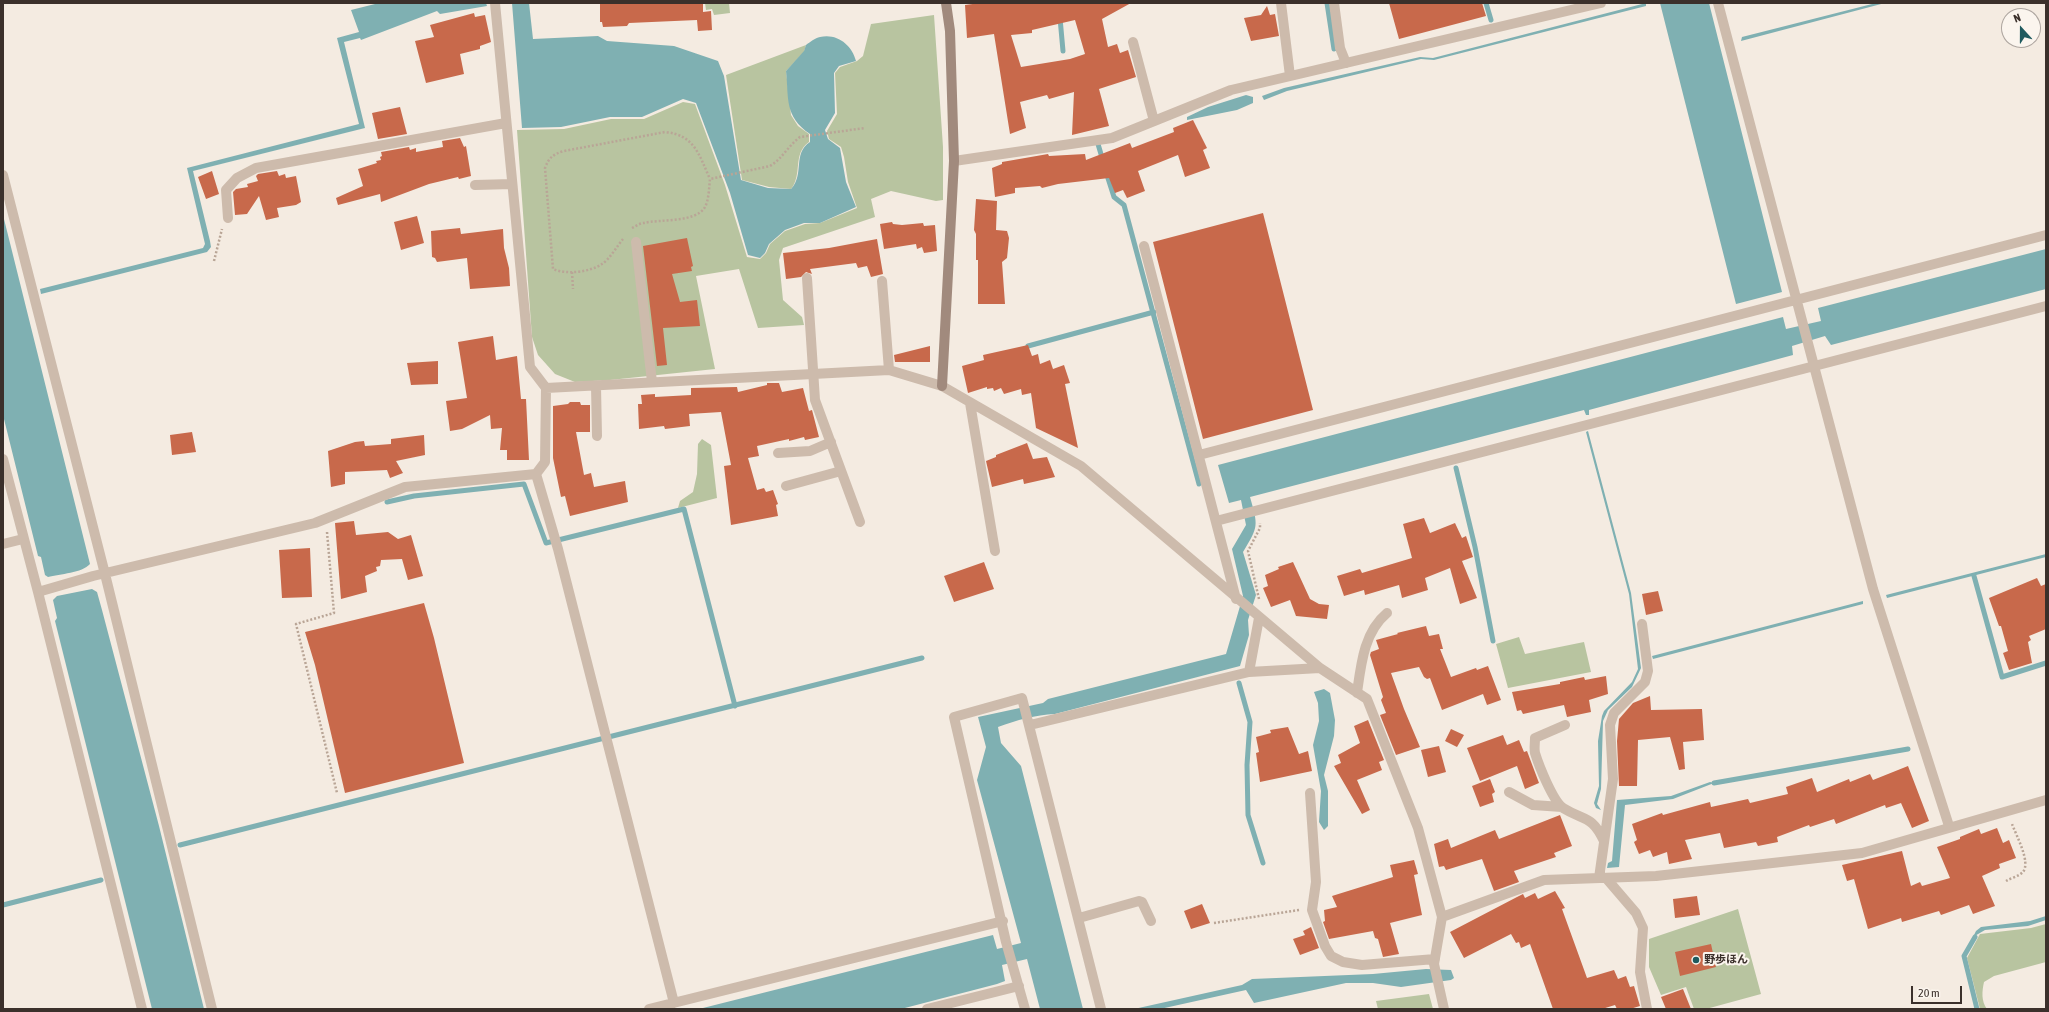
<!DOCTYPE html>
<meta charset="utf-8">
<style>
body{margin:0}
#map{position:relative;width:2049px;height:1012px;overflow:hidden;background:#f4ebe1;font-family:"Asap Condensed",sans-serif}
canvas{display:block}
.frame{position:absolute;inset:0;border:4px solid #3b302b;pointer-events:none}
.north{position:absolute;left:2001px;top:8px;width:40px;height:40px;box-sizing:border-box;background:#fbf5ee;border:1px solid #aea6a0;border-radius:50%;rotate:339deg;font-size:11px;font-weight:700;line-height:16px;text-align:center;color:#3b302b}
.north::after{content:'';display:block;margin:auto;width:14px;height:18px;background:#1f5a5e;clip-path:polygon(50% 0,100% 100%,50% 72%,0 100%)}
.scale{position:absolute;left:1911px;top:986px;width:51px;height:18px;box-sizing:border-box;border:2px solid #3b302b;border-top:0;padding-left:5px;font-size:12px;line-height:14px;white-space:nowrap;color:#3b302b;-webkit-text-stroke:3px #fbf5ee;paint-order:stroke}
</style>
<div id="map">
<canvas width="2049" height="1012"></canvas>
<div class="frame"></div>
<div class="north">N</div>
<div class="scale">20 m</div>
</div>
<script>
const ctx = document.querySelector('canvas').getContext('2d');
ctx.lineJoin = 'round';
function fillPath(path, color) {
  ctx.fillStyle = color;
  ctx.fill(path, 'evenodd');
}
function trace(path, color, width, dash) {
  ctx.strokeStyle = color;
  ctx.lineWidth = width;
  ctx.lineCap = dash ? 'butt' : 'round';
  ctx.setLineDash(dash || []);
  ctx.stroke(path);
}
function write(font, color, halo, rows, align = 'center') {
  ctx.font = font + ' "Asap Condensed","Noto Sans JP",sans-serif';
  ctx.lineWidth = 4;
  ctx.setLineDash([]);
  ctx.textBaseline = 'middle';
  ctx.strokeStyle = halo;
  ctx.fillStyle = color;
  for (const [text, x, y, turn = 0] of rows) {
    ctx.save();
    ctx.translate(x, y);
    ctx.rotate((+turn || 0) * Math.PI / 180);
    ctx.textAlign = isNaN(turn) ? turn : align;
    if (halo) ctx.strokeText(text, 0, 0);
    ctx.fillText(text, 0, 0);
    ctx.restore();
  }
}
const green = new Path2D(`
 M705 3H729L730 13 714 15 712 9 706 10Z
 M934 15 943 147V200L936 201 891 191 871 199 875 217 783 248 779 260 783 300 802 317 804 325 758 328 739 269 696 276 715 369 610 380 575 382 555 374 538 355 532 337 517 130 564 129 611 119H644L683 102 695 104 725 185 747 257 760 259 766 253 770 244 785 231 805 224 820 223 857 208 848 182 844 157 841 147 829 139 827 131 837 114 835 73 840 67 857 61 863 56 871 24Z
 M806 45 804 52 786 71 791 115 798 126 809 134V142C792 154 803 174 791 189L769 187 746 181 742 180 726 75Z
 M702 439 711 445 717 498 678 508 680 501 693 492 697 474 698 444Z
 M1519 637 1525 654 1584 642 1591 672 1508 688 1496 644Z
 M1738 909 1761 994 1706 1009H1694L1686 987 1661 995 1649 967V939Z
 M2046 924V962L1994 976 1984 982C1982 991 1981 1001 1987 1009H1980L1967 958 1980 934 2031 928Z
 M1429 994 1433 1009H1378L1376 1001Z`);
const water = new Path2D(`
 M379 3H486L487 6 440 14 437 11 361 40 360 38 344 42 365 128 193 171 210 241 211 247 207 252 41 294 40 289 203 248 205 244 187 168 359 124 337 38 359 32 351 10Z
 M512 3H529L533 39 598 36 607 41 674 46 718 61 724 76 741 180 768 188 791 189C805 174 792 154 810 142V134C784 116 789 99 786 71L804 51 806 45C810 42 815 38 820 37 837 33 852 45 856 61L839 66 834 73 835 113 825 130 828 139 840 148 846 182 856 207 820 223H804L785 230 769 244 765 253 760 258 748 255 730 193 696 103 683 99 642 117H610L561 127 522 128Z
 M1646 3V6L1434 60 1421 59 1287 91 1264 100 1262 96 1284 88 1420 57 1433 58Z
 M1660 3H1709L1782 292 1736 304Z
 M1876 3H1885L1741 41 1742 37Z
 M1246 95 1253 97V103L1237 110 1187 120V117L1208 107Z
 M3 215 90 564C82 573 60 574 48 577L45 575 41 557 38 556 3 415Z
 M2046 249V289L1831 345 1825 336 1792 346 1793 355 1589 410V415H1586L1584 410 1250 497C1258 526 1259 526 1243 552L1256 595 1248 620 1249 635 1240 666 1055 714C1035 715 1017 720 998 727L1001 743 1021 766 1083 1009H1040L1027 959 1002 965 1005 981 997 984 901 1009H699L993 935 997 949 1021 943 977 780 986 747 978 717 1043 703 1048 699 1226 654 1243 596 1232 549 1246 525 1241 500 1229 503 1218 465 1783 317 1786 329 1821 321 1818 308Z
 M1588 431 1631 593 1641 668 1632 687 1608 710 1603 721 1601 789 1597 804 1601 810 1596 808 1594 803 1599 786 1598 741 1602 716 1604 711 1632 682 1638 669 1629 594 1586 432Z
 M2046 554V557L1887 598 1886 595Z
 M92 589 97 592 102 610 159 826 204 1009H152L55 621 57 618 53 600 57 596Z
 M1863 601V604L1653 659 1652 656Z
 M1324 689 1330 693 1335 720 1334 736 1324 775 1328 791V826L1324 830 1319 822 1321 791 1313 745 1319 721 1318 703 1314 692Z
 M1710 782 1714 783 1673 799 1625 805 1619 867 1607 868 1608 863 1612 861 1617 800 1671 796Z
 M2046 916V920L2028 926 1985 930 1973 937 1976 931 1981 927 2030 921Z
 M1426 969 1451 970 1454 978 1451 980 1401 987 1373 983H1346L1254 1003 1246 990 1160 1009H1134L1242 985 1252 979 1373 974Z`);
const stream = new Path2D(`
 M1327 3 1334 49
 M1486 3 1491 20
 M1060 18 1063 51
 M1098 144 1103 161
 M1106 172 1114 197 1124 205 1199 484
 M1028 346 1154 312
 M1456 468 1475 547 1493 641
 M387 502 414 496 524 484 546 543 684 509 735 706
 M1974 576 2002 677 2046 663
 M1239 683 1250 722 1247 765 1248 815 1263 863
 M1714 783 1908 749
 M180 845 922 658
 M3 905 101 880
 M1975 937 1964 956 1977 1009`);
const building = new Path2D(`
 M600 3H703V12L711 11 712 30 698 31 697 20 629 23 627 26 603 27 602 22H600Z
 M980 3H1131L1102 19 1108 47 1117 44 1120 53 1128 50 1136 77 1099 89 1109 126 1072 135 1074 92 1049 99 1047 95 1020 102 1026 128 1010 134 994 34 967 38 965 5ZM1075 20 1085 54 1070 59 1021 67 1011 35 1032 33V30Z
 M1389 3H1482L1486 16 1399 39Z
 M1267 6 1270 15 1275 14 1279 36 1251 41 1244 18 1261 15Z
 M474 13 475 17 485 15 491 42 480 46V49L460 54 464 74 426 83 415 41 434 37 430 25Z
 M400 107 407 134 378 139 372 113Z
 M1193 120 1207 148 1203 150 1210 168 1185 177 1178 155 1138 171 1145 191 1127 198 1123 190 1115 193 1109 178 1058 184 1042 188 1040 186 1015 188V193L995 197 992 168 1002 164V162L1048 154 1049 156 1085 154 1086 160 1130 143 1132 148 1174 132 1173 128Z
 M460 138 464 147 466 146 471 176 459 179 458 177 429 184 381 202 380 194 338 205 336 198 363 186 358 169 377 163 376 161 381 160 380 157 382 156 381 152 409 147 410 150 416 148V152L443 147 442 141Z
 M212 171 219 194 206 199 198 177Z
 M277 171 279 176 285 174 286 178 296 176 301 202 296 205 277 208 279 217 266 220 259 196 247 214 235 215 233 192 236 189 248 187 247 184 258 181 256 176 258 174Z
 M976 199 997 201 996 230 1007 231 1009 238 1007 258 1002 262 1005 304H978V260H976V234L974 230Z
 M1263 213 1313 410 1203 439 1153 242Z
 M417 216 424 243 401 250 394 222Z
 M892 222 893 224 902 225 923 223 924 226 935 225 937 251 924 253 922 247 917 249 916 244 884 249 880 224Z
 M460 228 461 234 503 229 504 248 509 268 510 286 470 289 467 258 437 262 435 258 432 257 431 231Z
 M687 238 693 266 691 267 692 271 672 274 680 302 697 300 700 326 663 328 667 365 657 366 643 246Z
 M877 239 883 274 871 277 867 266 858 268 856 263 810 269 812 274 806 272 801 277 786 279 783 253 829 248Z
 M493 336 496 360 517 356 521 399H526L529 460H507V450H500L502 428 491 429 490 415 462 429 450 431 446 401 467 398 458 342Z
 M1028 345 1032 356 1038 354 1040 364 1050 360 1053 369 1064 365 1070 383 1065 384 1078 448 1036 428 1031 393 1022 395 1021 389 1004 394 1001 388 994 391 993 388 987 389V387L968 393 962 366 984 360 983 355Z
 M930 346V362H895L894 355Z
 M438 361V384L411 385 407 363Z
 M767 383H779L782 392 803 388 809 411 812 410 819 437 805 440 804 437 789 441V439L757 446 759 456 748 458 757 490 764 488 766 492 773 490 778 504 776 505 778 516 731 525 724 466 731 465 721 412 689 414 690 426 665 429 664 426 639 429 638 404H642L641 395 655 394V397L691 395V388L737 387 738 392 767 385Z
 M570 402H580L581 405H590V432H576L584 475 591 473 594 487 625 481 628 502 570 516 565 496 561 497 553 458V406L568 404Z
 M192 432 196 452 172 455 170 435Z
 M424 435 425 455 396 461 403 473 390 478 387 470 345 472V484L331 487 328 451 355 442 364 441 365 446 391 444V439Z
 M1027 443 1033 459 1047 457 1055 477 1024 484 1023 479 992 487 986 461 996 457V455Z
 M1424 518 1430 533 1455 523 1462 538 1466 536 1473 557 1462 561 1477 598 1460 604 1450 568 1425 578 1428 590 1402 598 1399 585 1365 595 1364 590 1344 596 1337 576 1360 569 1362 573 1412 558 1403 524Z
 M354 521 356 535 388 532 398 539 411 535 423 576 408 580 402 559 381 560 380 566 376 567 377 571 365 576 367 592 341 599 335 523Z
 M310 548 312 597 282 598 279 550Z
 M984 562 994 589 954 602 944 576Z
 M1293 562 1310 599 1319 604 1329 605 1327 619 1296 616 1290 600 1271 607 1263 588 1268 586 1265 575 1279 569 1278 567Z
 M2037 578 2041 586 2046 584V629L2029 636 2031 640 2028 642 2032 663 2009 670 2003 653 2008 651 2001 626H1999L1989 598Z
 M1658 591 1663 611 1646 615 1642 594Z
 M424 603 434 638 464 763 345 793 315 665 305 632Z
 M1426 626 1429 636 1439 634 1443 649H1440L1451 677 1476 668 1477 670 1488 666 1501 700 1487 705 1483 694 1442 710 1430 678 1427 679 1424 677 1419 667 1391 673 1404 709 1420 747 1396 755 1380 715 1386 713 1381 700 1383 697 1370 655 1371 652 1379 649 1376 640 1398 634 1397 633Z
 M1606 676 1608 694 1589 700 1591 712 1567 717 1564 705 1523 714 1521 710 1517 711 1512 692 1560 684V682L1584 677 1585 680Z
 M1650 696 1651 710 1702 709 1704 740 1683 742 1685 769 1679 770 1670 737 1638 740 1637 786H1619L1617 741 1619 719 1633 703Z
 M1368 720 1384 760 1379 762 1382 770 1357 780 1370 810 1362 814 1334 766 1341 763 1338 755 1360 743 1354 726Z
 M1288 727 1299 754 1308 751 1312 771 1260 782 1256 753 1259 752 1256 737 1271 733 1270 730Z
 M1451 729 1464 735 1457 747 1445 741Z
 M1503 735 1507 745 1519 740 1524 752 1527 751 1539 783 1525 789 1517 766 1480 781 1467 748Z
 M1439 746 1446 772 1428 777 1421 750Z
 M1908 766 1929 821 1912 828 1901 803 1886 808 1885 805 1836 824 1834 819 1810 827 1809 825 1777 837 1778 842 1758 846 1756 842 1724 848 1720 833 1685 840 1692 859 1669 864 1667 852 1653 857 1650 850 1639 854 1634 842 1637 840 1632 824 1662 813 1663 815 1710 802 1711 807 1748 799 1750 803 1788 794 1786 787 1812 778 1817 792 1849 779 1850 782 1870 774 1873 780Z
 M1490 779 1495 792 1492 794 1494 802 1480 807 1472 786Z
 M1560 815 1572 846 1554 853 1556 857 1514 871 1519 882 1494 891 1482 859 1446 870 1444 866 1439 867 1434 844 1448 839 1451 848 1495 830 1499 839Z
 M1997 828 2003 843 2009 840 2016 858 1999 864 2000 868 1982 876 1995 906 1973 914 1969 905 1941 915 1939 911 1902 922 1901 918 1868 929 1854 879 1847 881 1842 865 1902 851 1911 886 1920 882 1922 886 1950 878 1937 847 1960 839V837L1979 829 1981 834Z
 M1414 860 1418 874 1414 875 1422 915 1390 923 1399 954 1383 957 1378 939 1375 938 1373 931 1329 939 1323 922 1325 921 1324 910 1337 907 1332 896 1393 877 1390 865Z
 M1555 891 1565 908 1562 909 1587 978 1614 970 1618 979 1626 976 1630 987 1634 986 1640 1006 1630 1009H1617L1615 1005 1602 1009H1553L1530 944 1521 948 1519 942 1516 943 1511 934 1464 958 1450 932 1517 897 1523 894 1525 898 1535 893 1538 899Z
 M1697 896 1700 915 1675 918 1673 899Z
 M1202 904 1210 923 1191 929 1184 911Z
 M1311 927 1319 948 1300 955 1293 939 1305 935 1303 931Z
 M1711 944 1716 967 1680 976 1675 952Z
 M1683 989 1691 1009H1666L1661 997Z`);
const path = new Path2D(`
 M632 228C636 226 640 223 644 223 659 219 696 223 705 207 709 199 709 188 710 179L770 166C782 159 788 146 800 137L865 128
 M623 239C617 246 610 259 602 264 590 272 567 275 553 269L545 168C549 157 554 154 564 151L665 132C695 135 699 155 710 179
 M214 261 222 229
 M572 272 573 289
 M327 532 334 613 296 624 337 793
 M1259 599 1248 551 1260 528V523
 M2006 881C2011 878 2019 876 2023 872 2031 862 2016 835 2012 824
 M1214 923 1299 910`);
const street = new Path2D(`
 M1281 3 1290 76
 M1334 3 1340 48 1346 63
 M1718 3 1873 589 1949 826
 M1133 42 1154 121
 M954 161 1112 138 1231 90 1601 3
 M3 175 105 574 212 1009
 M475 185 512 184
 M228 218 226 190 237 178 256 168 506 123
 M636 242 652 382
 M1144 246 1236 599
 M807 278 815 400 860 522
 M882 281 889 370
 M596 386 597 436
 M546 388 889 370 942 386 1081 466 1320 668 1367 699 1418 828 1442 917 1434 964 1444 1009
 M970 403 995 551
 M778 453 810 451 831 442
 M1199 455 2046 235
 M3 459 38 592 142 1009
 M536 474 558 549 674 1003
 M786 486 841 471
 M1216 521 2046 306
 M3 544 23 539
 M38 592 93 576 315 523 405 487 536 474 545 462 546 388 530 367 495 3
 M1249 672 1259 618
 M1357 693C1361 664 1364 632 1387 613
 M1030 725 1249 672 1320 668
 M1565 725 1535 738C1535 743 1534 749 1535 753 1539 766 1553 801 1563 808 1584 821 1592 815 1604 841
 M1509 792 1533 805 1562 807
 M1310 793 1316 882 1312 910 1325 946 1331 956 1343 962 1362 965 1435 959
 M1599 878 1613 779 1610 725 1614 713 1645 682 1648 671 1642 624
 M1606 878 1636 913 1643 928 1640 972 1647 1009
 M1442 917 1544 880 1656 876 1862 853 2046 800
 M1079 918 1139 901 1142 902 1151 921
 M649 1009 1003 921
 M927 1009 1019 986
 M1025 1009 1006 942 954 717 1022 698 1101 1009`);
const secondary = new Path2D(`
 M942 386 954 161 950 31 946 3`);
const markers = [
 [1696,960,4,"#1f5a5e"]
];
const poiNames = [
 ["野歩ほん",1704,960]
];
fillPath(green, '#b8c4a0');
fillPath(water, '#7fb0b2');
trace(stream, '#7fb0b2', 5);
fillPath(building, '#c8694b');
trace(path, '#b9a596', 2.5, [2, 2]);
trace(street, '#cdbbac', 10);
trace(secondary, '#a18a7d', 10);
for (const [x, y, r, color] of markers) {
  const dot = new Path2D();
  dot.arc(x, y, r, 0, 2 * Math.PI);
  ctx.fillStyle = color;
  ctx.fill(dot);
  trace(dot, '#fbf5ee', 1.5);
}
write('bold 11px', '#3b302b', '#fbf5ee', poiNames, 'left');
</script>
